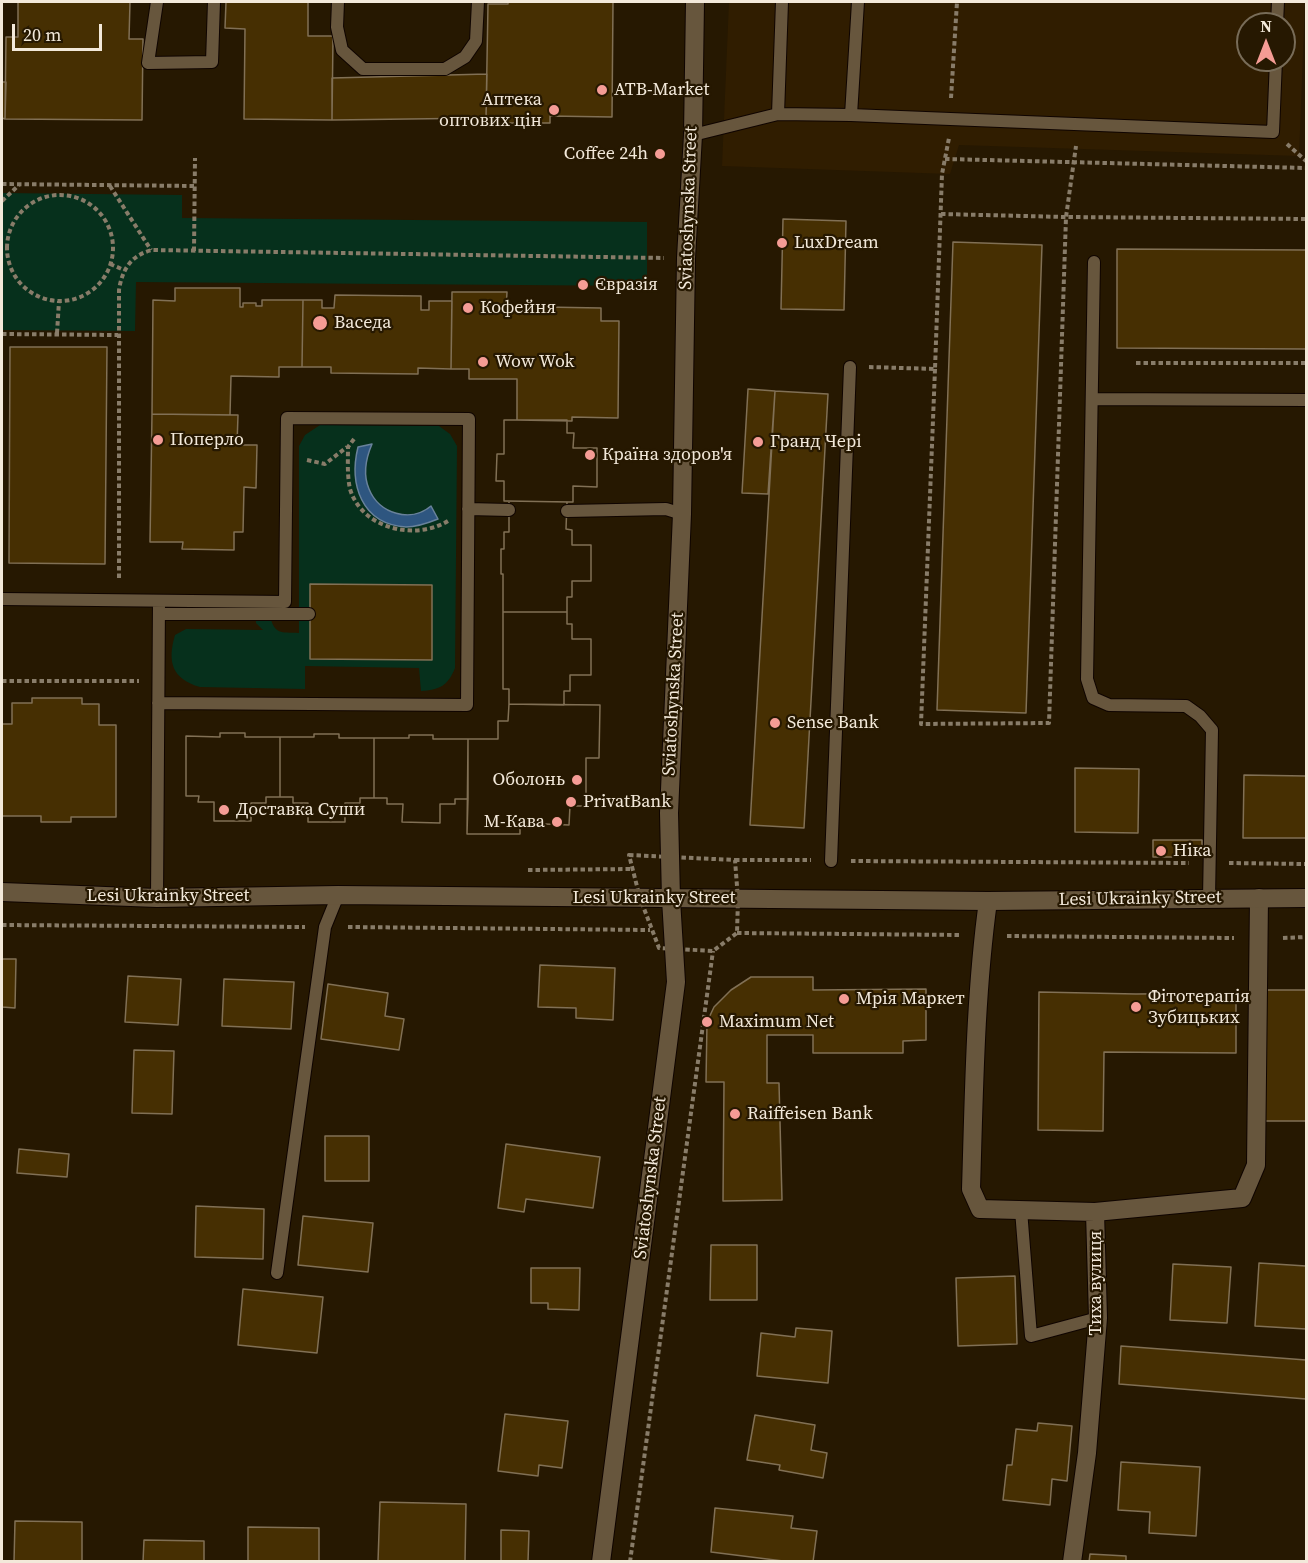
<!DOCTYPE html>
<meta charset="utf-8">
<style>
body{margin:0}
#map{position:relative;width:1308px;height:1563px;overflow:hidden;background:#261801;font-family:"Source Serif 4",serif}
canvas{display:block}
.frame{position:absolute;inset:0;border:3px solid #f3e9da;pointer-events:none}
.north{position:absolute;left:1236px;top:12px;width:60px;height:60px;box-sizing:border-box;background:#261801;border:2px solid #786c58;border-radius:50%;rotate:0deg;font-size:16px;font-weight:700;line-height:24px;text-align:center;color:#f3e9da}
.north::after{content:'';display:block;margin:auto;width:21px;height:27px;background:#f59c95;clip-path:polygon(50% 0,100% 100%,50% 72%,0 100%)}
.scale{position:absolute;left:12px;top:24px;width:90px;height:27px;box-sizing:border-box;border:3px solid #f3e9da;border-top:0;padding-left:8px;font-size:18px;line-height:21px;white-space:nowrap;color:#f3e9da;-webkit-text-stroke:4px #261801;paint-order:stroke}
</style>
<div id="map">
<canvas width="1308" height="1563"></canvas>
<div class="frame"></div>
<div class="north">N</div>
<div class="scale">20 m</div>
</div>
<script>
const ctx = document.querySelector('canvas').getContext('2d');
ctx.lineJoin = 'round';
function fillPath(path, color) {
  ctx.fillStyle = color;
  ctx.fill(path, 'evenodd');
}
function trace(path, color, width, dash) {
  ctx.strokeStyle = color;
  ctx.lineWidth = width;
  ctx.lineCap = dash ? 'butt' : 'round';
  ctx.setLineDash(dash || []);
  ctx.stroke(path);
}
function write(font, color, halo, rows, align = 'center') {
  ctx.font = font + ' "Source Serif 4",serif';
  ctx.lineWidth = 4.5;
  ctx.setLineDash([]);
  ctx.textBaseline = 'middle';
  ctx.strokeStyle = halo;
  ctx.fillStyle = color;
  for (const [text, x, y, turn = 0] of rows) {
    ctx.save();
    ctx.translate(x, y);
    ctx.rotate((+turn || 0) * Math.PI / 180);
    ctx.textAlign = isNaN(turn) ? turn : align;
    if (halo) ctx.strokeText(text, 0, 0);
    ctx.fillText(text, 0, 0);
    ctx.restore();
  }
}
const built = new Path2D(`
 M729 2H1305L1299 156 959 145 950 174 722 166ZM1248 24H1284V60H1248Z`);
const green = new Path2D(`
 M2 193 182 195V218L647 222V286L136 282 135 331 2 330Z
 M320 425 439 426 450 434 457 446 455 668C448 686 439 690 421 691L419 668 305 666V689L200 687C172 679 167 662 175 635L186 629 263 630 256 623V613L270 615C274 635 281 632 299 633V446L305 435Z`);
const water = new Path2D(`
 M372 444C366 458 363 475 369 489 379 514 411 523 431 506L438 519C428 523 417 527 406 527 361 524 349 484 358 447Z`);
const building = new Path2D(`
 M18 2H130L129 39H143L142 120 5 119 6 37H18Z
 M226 2H308V36H333L332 120 244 119 245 29 225 28Z
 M508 2H613L612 117 550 116V123H504V118H486L488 4H508Z
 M487 74 486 118 332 120V78Z
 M2 82H6L5 119 2 118Z
 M783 219 846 221 844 310 781 309Z
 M953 242 1042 245 1026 713 937 710Z
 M1117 249 1306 250V349L1117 348Z
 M175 288H240V307H243V303H256V306H262V300H303L302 367H279V377L231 376 230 415 152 414 153 300 175 301Z
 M452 292H507L506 311H512V306H534V311H544V307L601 308V321H619L618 418 572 417V421L517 420V379H469V369H451Z
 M335 295 421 296V310H429V301H452L451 369 418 368V374L331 373V367H302L303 300H322V308H334Z
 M10 347H107L105 564 9 563Z
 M748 389 775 391 768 494 742 493Z
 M775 391 828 394 804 828 750 825Z
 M152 414 238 415 237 445H257L256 488 244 487 243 532H234V550L182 549 183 542H150Z
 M504 420H567V433H574L573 448H597V487L573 486V502H567L566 529 572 530V545H591V581H572V597H567V624H572V639H591V675H570V691H564V705L509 704V689H503V574H501V549H504V532H509V501H504V481H496L497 454H504Z
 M504 420H567V433H574L573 448H597V487L573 486V502L504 501V481H496L497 454H504Z
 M509 501 567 502 566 529 572 530V545H591V581H572V597H567V612H503V574H501V549H504V532H509Z
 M310 584 432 585V660L310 659Z
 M503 612H567V624H572V639H591V675H570V691H564V705L509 704V689H503Z
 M32 698H82V704H99V725H116V817H71V822H41V816H2V724H12V703H32Z
 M509 704 600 705 599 758H586V806H570L569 825 520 823V834H467L468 799H455V804H440V823L402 822 403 804H387V798H360V803H345V822H308V803H293V797H266V803H251V821H214V802H198L199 796H186V736L220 737V733H245V737H314V734H339V738H409V735H433V739H498V721H508Z
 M509 704 600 705 599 758H586V806H570L569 825 520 823V834H467L468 739H498V721H508Z
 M220 733H245V737H280V797H266V803H251V821H214V802H198L199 796H186V736L220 737Z
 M314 734H339V738H374V798H360V803H345V822H308V803H293V797H280V737H314Z
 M409 735H433V739H468V799H455V804H440V823L402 822 403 804H387V798H374V738H409Z
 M1075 768 1139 769 1138 833 1075 832Z
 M1244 775 1306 776V838H1243Z
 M1153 840H1202V857H1153Z
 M2 959H16L15 1008 2 1007Z
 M540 965 615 968 613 1020 576 1018V1008L538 1007Z
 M128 976 181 979 178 1025 125 1022Z
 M751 977H813V990L926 989V1040L903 1041V1053H813V1035H767V1083H779L782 1200 723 1201 724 1082H706L707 1022 714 1007 731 990Z
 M224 979 294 982 291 1029 222 1026Z
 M328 984 388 993 385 1016 404 1019 399 1050 321 1039Z
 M1265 990H1306V1121H1264Z
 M1039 992 1136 994 1236 993V1053L1104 1052 1103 1131 1038 1130Z
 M134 1050 174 1051 172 1114 132 1113Z
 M325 1136H369V1181H325Z
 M506 1144 600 1157 593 1208 526 1199 524 1212 498 1208Z
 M19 1149 69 1154 67 1177 17 1173Z
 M196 1206 264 1209 263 1259 195 1257Z
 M303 1216 373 1223 368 1272 298 1265Z
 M711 1245H757V1300H710Z
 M1259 1263 1306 1266V1329L1255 1326Z
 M1173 1264 1231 1267 1227 1323 1170 1320Z
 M531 1268H580L579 1310 548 1309V1303H531Z
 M1015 1276 1017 1344 958 1346 956 1278Z
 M243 1289 323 1297 317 1353 238 1345Z
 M796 1328 832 1331 828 1383 757 1376 761 1333 795 1337Z
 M1121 1346 1306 1360V1399L1119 1384Z
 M505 1414 568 1421 562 1468 539 1465 538 1476 498 1471Z
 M755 1415 815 1425 811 1450 827 1453 823 1478 779 1470 780 1465 747 1460Z
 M1038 1423 1072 1426 1067 1481 1052 1479 1050 1505 1003 1500 1007 1465H1012L1016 1429 1037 1431Z
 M1121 1462 1200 1467 1196 1536 1149 1533 1150 1512 1118 1510Z
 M380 1502 466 1504 465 1562H378Z
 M715 1508 793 1516 791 1528 817 1531 813 1562H791L711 1552Z
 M15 1521 82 1522V1562H14Z
 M248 1527 319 1528V1562H248Z
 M501 1530 529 1531 528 1562H501Z
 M144 1540 204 1541V1562H143Z
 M1090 1554 1126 1556V1562H1089Z`);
const path = new Path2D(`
 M951 98 957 2
 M1287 144 1306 161
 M945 159 1306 168
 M2 184 194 186
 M110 186 151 250
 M7 248a53 53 0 1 1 106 0a53 53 0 1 1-106 0Z
 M2 201 20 184
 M941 214 1066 217 1306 219
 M194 251 195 158
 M110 264 124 270
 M57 333 59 301
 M2 334 118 335
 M1136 363H1306
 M869 367 935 369 942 174 949 138
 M935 369 921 724 1049 723 1066 217 1076 146
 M354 439 348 447C348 460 347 475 350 489 362 529 415 541 448 521
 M307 460 325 464 347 447
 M119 578V290C122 270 131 255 152 250L664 258
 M2 681H139
 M629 855 735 860 738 899 737 933 713 951 659 948 640 898Z
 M735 860H811
 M851 861 1189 863
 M1229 863 1306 864
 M528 870 633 869
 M2 925 305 927
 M348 927 650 930
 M737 933 961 935
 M1007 936 1234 938
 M1283 938 1306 937
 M630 1562 713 951`);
const lane = new Path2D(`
 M157 2 148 63 212 62 214 2
 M338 2 337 27 342 50 363 69H445L465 57 476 41 478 2
 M1277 24 1278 2
 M778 114 782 2
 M851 115 858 2
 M693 135 778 114 851 115 1273 132 1276 60
 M1094 262 1087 679 1093 698 1109 705 1186 706 1200 716 1212 730 1209 898
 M1092 399 1306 400
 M468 509 509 510
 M567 511 666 509 682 514
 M2 599 285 602 287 418 469 419 467 705 158 703
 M159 614H309
 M831 861 850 367
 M157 898 159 601
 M1021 1210 1031 1336 1098 1318
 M277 1273 325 927 338 895`);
const street = new Path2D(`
 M988 901C975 996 974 1093 971 1189L980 1209 1095 1212 1242 1198 1256 1165 1259 898
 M601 1562 676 982 671 899
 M1072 1562 1087 1453 1098 1318 1095 1212`);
const secondary = new Path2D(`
 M2 892 157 898 338 895 988 901 1306 898
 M671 899 669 813 682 514 686 258 693 135 695 2`);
const markers = [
 [602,90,6,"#f59c95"],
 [554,110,6,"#f59c95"],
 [660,154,6,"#f59c95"],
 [782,243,6,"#f59c95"],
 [583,285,6,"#f59c95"],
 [468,308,6,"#f59c95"],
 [320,323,8,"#f59c95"],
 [483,362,6,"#f59c95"],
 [158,440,6,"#f59c95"],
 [758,442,6,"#f59c95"],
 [590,455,6,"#f59c95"],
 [775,723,6,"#f59c95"],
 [577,780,6,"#f59c95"],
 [571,802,6,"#f59c95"],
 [224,810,6,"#f59c95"],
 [557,822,6,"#f59c95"],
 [1161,851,6,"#f59c95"],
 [844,999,6,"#f59c95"],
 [1136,1007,6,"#f59c95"],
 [707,1022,6,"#f59c95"],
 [735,1114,6,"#f59c95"]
];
const poiNames = [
 ["ATB-Market",614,90],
 ["Аптека",542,100,"right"],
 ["оптових цін",542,121,"right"],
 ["Coffee 24h",648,154,"right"],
 ["LuxDream",794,243],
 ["Євразія",595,285],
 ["Кофейня",480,308],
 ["Васеда",334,323],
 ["Wow Wok",495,362],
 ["Поперло",170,440],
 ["Гранд Чері",770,442],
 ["Країна здоров'я",602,455],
 ["Sense Bank",787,723],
 ["Оболонь",565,780,"right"],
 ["PrivatBank",583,802],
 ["Доставка Суши",236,810],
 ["М-Кава",545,822,"right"],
 ["Ніка",1173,851],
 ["Фітотерапія",1148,997],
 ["Зубицьких",1148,1018],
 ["Мрія Маркет",856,999],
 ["Maximum Net",719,1022],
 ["Raiffeisen Bank",747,1114]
];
const streetNames = [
 ["Sviatoshynska Street",689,208,-88],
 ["Sviatoshynska Street",674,694,-87],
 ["Lesi Ukrainky Street",168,896],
 ["Lesi Ukrainky Street",654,898],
 ["Lesi Ukrainky Street",1140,899,-1],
 ["Sviatoshynska Street",651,1178,-83],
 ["Тиха вулиця",1096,1283,-90]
];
fillPath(built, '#301d00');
fillPath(green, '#06301c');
fillPath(water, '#2e5680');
trace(water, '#69829b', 1.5);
fillPath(building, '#462f02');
trace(building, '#817055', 1.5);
trace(lane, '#0f0400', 14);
trace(street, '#0f0400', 20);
trace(secondary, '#0f0400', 20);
trace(path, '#887c69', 4, [4.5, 3]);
trace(lane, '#67563d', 12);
trace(street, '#67563d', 18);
trace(secondary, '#67563d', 18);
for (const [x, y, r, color] of markers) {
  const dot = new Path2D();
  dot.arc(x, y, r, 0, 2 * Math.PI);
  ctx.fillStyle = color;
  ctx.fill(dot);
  trace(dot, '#261801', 2);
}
write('18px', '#f3e9da', '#261801', poiNames, 'left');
write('18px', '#f3e9da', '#261801', streetNames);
</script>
